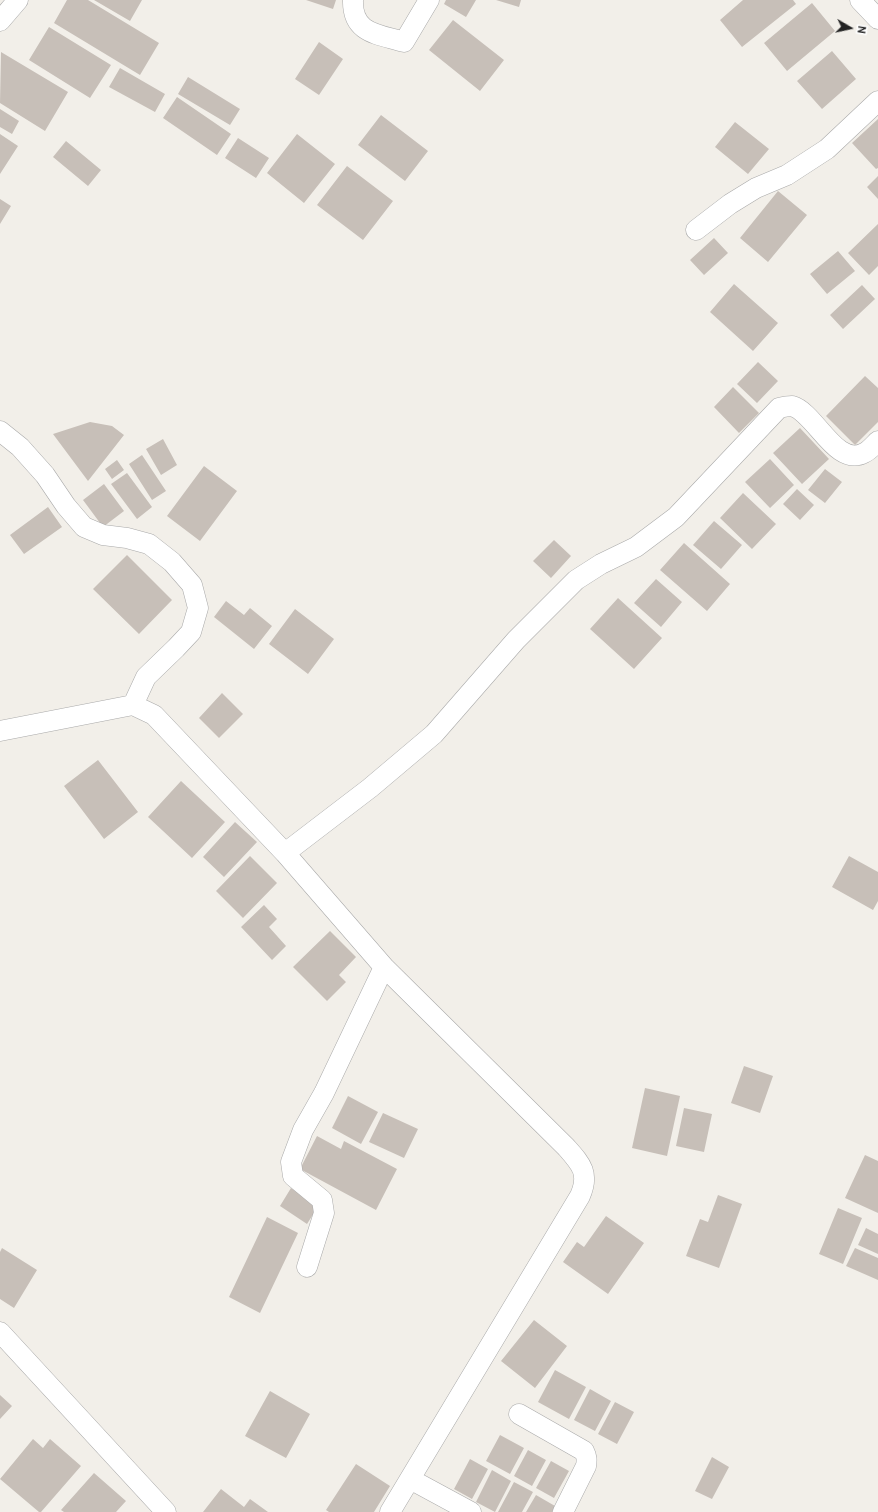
<!DOCTYPE html>
<style>
body{margin:0}
#map{position:relative;width:878px;height:1512px;overflow:hidden;background:#f2efe9;font-family:Cabin,sans-serif}
canvas{display:block}
.north{position:absolute;left:830px;top:8px;width:40px;height:40px;-webkit-text-stroke:3px #fff;paint-order:stroke;rotate:99deg;font-size:11px;font-weight:700;line-height:16px;text-align:center;color:#222}
.north::after{content:'';display:block;margin:auto;width:14px;height:18px;background:#222;clip-path:polygon(50% 0,100% 100%,50% 72%,0 100%)}
</style>
<div id="map">
<canvas width="878" height="1512"></canvas>
<div class="north">N</div>
</div>
<script>
const ctx = document.querySelector('canvas').getContext('2d');
ctx.lineJoin = 'round';
function fillPath(path, color) {
  ctx.fillStyle = color;
  ctx.fill(path, 'evenodd');
}
function trace(path, color, width, dash) {
  ctx.strokeStyle = color;
  ctx.lineWidth = width;
  ctx.lineCap = dash ? 'butt' : 'round';
  ctx.setLineDash(dash || []);
  ctx.stroke(path);
}
const building = new Path2D(`
 M67 0H88L159 43 140 75 54 23Z
 M94 0H142L130 21Z
 M306 0H336L333 9Z
 M446 0H476L466 17 444 4Z
 M496 0H521L519 7Z
 M743 0H793L796 4 742 47 720 20Z
 M812 3 835 31 787 71 764 43Z
 M453 20 504 60 480 91 429 50Z
 M49 27 111 65 90 98 29 60Z
 M319 42 343 59 319 95 295 79Z
 M832 51 856 79 822 109 797 81Z
 M1 52 68 92 45 131 0 103Z
 M120 68 165 94 155 112 109 87Z
 M188 77 240 109 230 125 178 94Z
 M177 97 231 134 217 155 163 118Z
 M0 109 19 121 12 134 0 127Z
 M381 115 428 151 405 181 358 145Z
 M878 119V168L876 169 852 143Z
 M735 122 769 149 748 174 715 147Z
 M0 134 18 146 0 174Z
 M297 134 335 164 304 203 267 173Z
 M238 138 269 158 256 178 225 158Z
 M66 141 101 170 88 186 53 157Z
 M347 166 393 201 363 240 317 205Z
 M878 176V199L867 187Z
 M778 191 807 215 768 262 740 238Z
 M0 199 11 206 0 224Z
 M878 224V266L869 275 848 253Z
 M714 238 728 253 704 275 690 260Z
 M838 251 855 271 827 294 810 274Z
 M734 284 778 323 753 351 710 312Z
 M862 285 875 299 843 329 830 315Z
 M758 362 778 381 757 403 737 384Z
 M865 376 878 388V422L855 445 826 416Z
 M733 387 759 413 739 433 714 407Z
 M90 422 112 426 124 435 88 481 53 434Z
 M800 428 829 459 802 484 773 453Z
 M163 439 177 465 161 475 146 449Z
 M142 455 166 491 152 500 129 464Z
 M770 459 794 485 770 508 745 482Z
 M117 460 124 470 112 479 105 469Z
 M204 466 237 491 200 541 167 516Z
 M825 469 842 482 825 503 808 490Z
 M127 473 152 507 137 519 111 484Z
 M104 484 124 511 103 527 83 500Z
 M797 489 814 505 800 520 783 504Z
 M743 493 776 524 752 549 720 518Z
 M48 507 62 527 24 554 10 535Z
 M714 521 742 545 721 569 693 545Z
 M554 540 571 556 551 578 533 561Z
 M684 543 730 584 707 611 660 570Z
 M127 555 172 600 139 634 93 589Z
 M656 579 682 602 661 627 634 603Z
 M618 598 662 638 634 669 590 629Z
 M226 601 244 615 250 608 272 626 254 649 214 617Z
 M295 609 334 639 308 674 269 644Z
 M222 693 243 714 219 738 199 718Z
 M98 760 138 812 104 839 64 786Z
 M181 781 225 822 192 858 148 817Z
 M235 822 257 842 224 877 203 857Z
 M250 856 277 883 243 918 216 891Z
 M849 856 878 872V901L873 910 832 887Z
 M264 905 277 919 269 927 286 946 272 960 241 927Z
 M330 931 356 957 339 975 346 982 327 1001 293 967Z
 M744 1066 773 1076 760 1113 731 1103Z
 M645 1088 680 1096 667 1156 632 1148Z
 M348 1096 378 1112 361 1144 332 1128Z
 M684 1108 712 1114 704 1152 676 1146Z
 M383 1113 418 1129 404 1158 369 1142Z
 M317 1136 341 1149 344 1141 397 1169 376 1210 300 1169Z
 M865 1155 878 1161V1213L845 1198Z
 M291 1188 319 1205 307 1224 280 1206Z
 M718 1195 742 1204 719 1268 686 1256 700 1219 708 1222Z
 M838 1208 862 1218 843 1264 819 1254Z
 M606 1216 644 1243 608 1294 563 1262 577 1242 584 1247Z
 M267 1217 298 1233 260 1313 229 1297Z
 M866 1228 878 1234V1254L858 1245Z
 M2 1248 37 1270 14 1308 0 1299V1252Z
 M855 1248 878 1258V1280L846 1266Z
 M534 1320 567 1346 535 1388 501 1361Z
 M555 1370 586 1387 569 1419 538 1402Z
 M590 1389 611 1401 595 1431 574 1420Z
 M270 1391 310 1414 286 1458 245 1436Z
 M0 1395 12 1406 0 1419Z
 M615 1402 634 1412 617 1444 598 1434Z
 M500 1435 524 1448 510 1474 486 1461Z
 M33 1439 43 1448 50 1439 81 1466 41 1512H39L0 1479Z
 M528 1450 546 1460 532 1486 514 1476Z
 M712 1457 729 1467 712 1499 695 1491Z
 M470 1459 488 1469 472 1499 454 1489Z
 M551 1461 569 1471 554 1498 536 1488Z
 M356 1464 390 1486 374 1512H329L326 1510Z
 M492 1470 511 1481 495 1512 476 1502Z
 M94 1473 126 1501 116 1512H64L61 1510Z
 M514 1482 533 1492 522 1512H498Z
 M221 1489 244 1507 250 1499 268 1512H203Z
 M536 1495 555 1506 552 1512H526Z`);
const minor = new Path2D(`
 M353 0C352 34 378 34 404 42L429 0
 M860 0 878 19
 M0 21 18 0
 M696 230 730 204 756 188 787 175 827 149 878 101
 M0 431 20 447 45 475 66 506 84 527 103 535 127 538 149 544 172 562 192 585 198 608 191 632 176 648 146 677 133 705 154 715 285 853 384 967 566 1147C581 1164 590 1173 580 1196L390 1512
 M0 731 133 705
 M285 853 370 788 434 734 516 640 576 580 601 564 636 547 676 517 779 408C783 407 788 406 792 406 815 412 836 468 864 453 869 451 874 445 878 441
 M307 1267 324 1213 322 1200 293 1176 291 1162 303 1130 324 1093 384 967
 M0 1332 166 1512
 M519 1414 584 1451C587 1457 587 1460 586 1466L563 1512
 M410 1479 471 1512`);
fillPath(building, '#c7bfb8');
trace(minor, '#a9a9a9', 21);
trace(minor, '#fff', 20);
</script>
